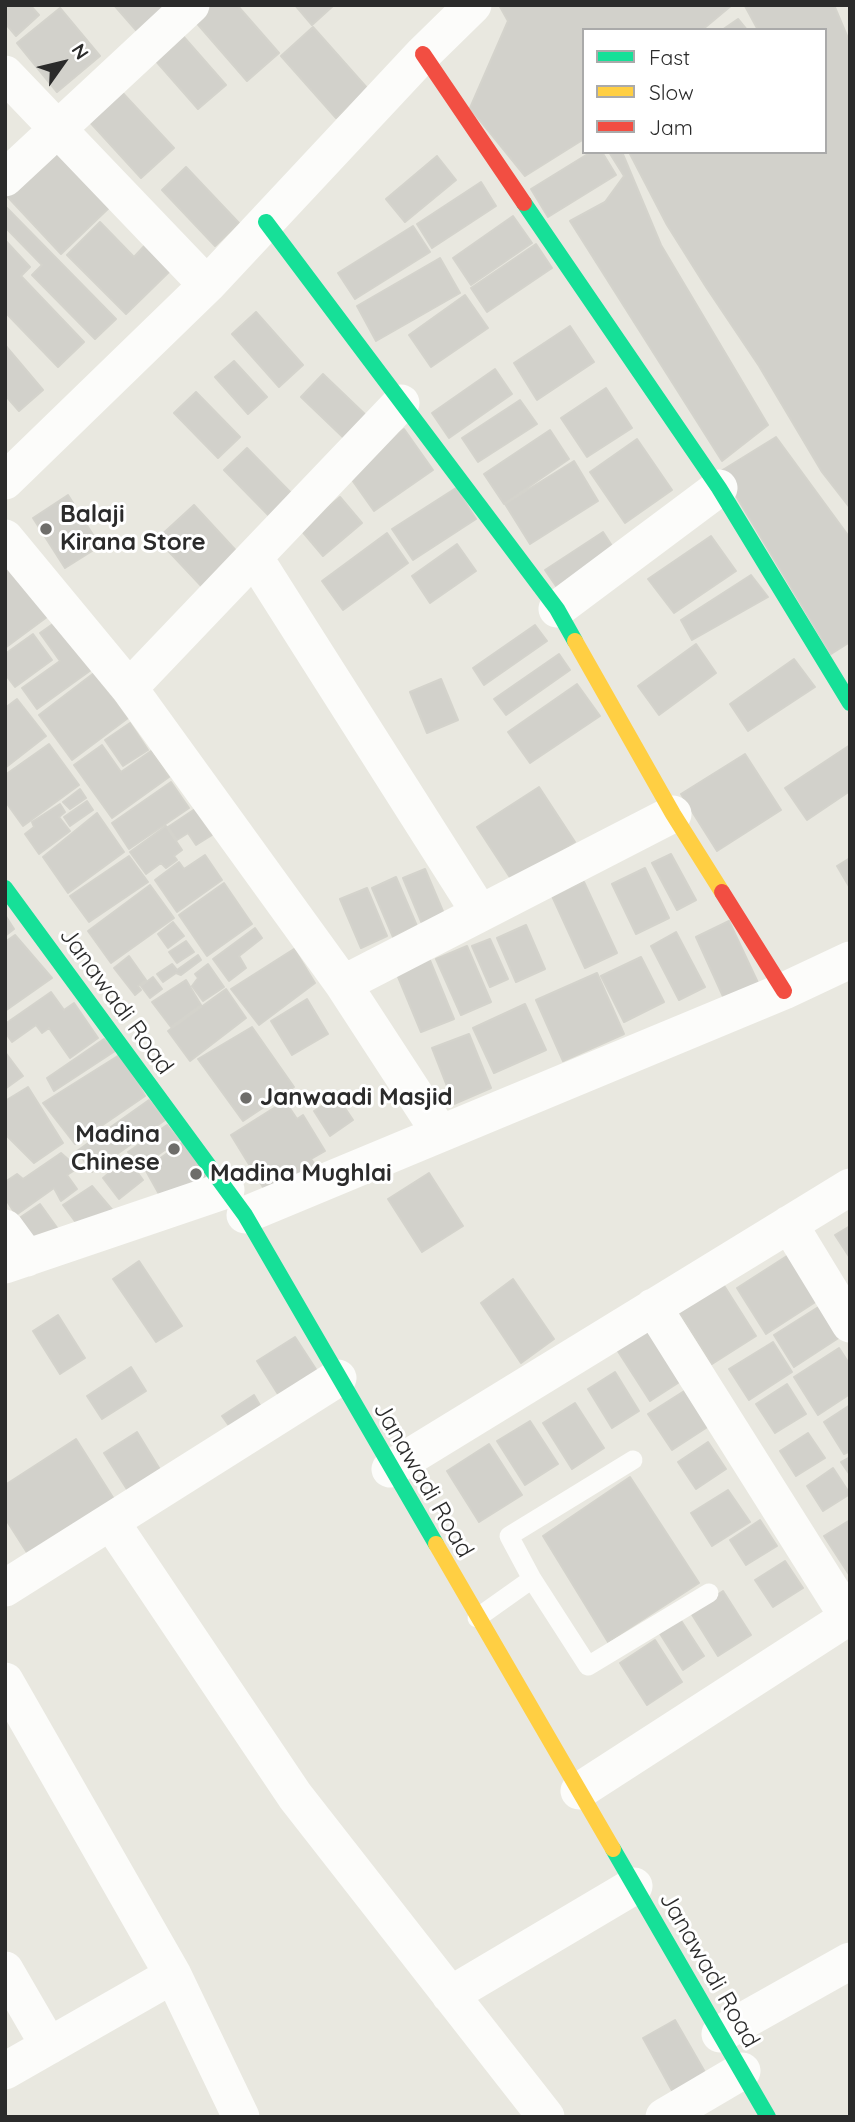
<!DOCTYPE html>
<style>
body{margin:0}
#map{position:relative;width:855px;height:2122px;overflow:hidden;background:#e9e8e0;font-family:Quicksand,sans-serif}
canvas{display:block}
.frame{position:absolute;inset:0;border:7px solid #2b2b2b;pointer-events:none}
.legend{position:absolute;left:582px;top:28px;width:245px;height:126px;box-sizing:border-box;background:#fff;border:2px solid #aaa;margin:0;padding:9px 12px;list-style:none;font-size:21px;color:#2b2b2b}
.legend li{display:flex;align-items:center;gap:14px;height:35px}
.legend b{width:35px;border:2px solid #aaa}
.north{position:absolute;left:28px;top:28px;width:70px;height:70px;-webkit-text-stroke:5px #fff;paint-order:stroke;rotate:56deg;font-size:19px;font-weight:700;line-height:28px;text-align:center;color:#2b2b2b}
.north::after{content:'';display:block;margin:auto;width:24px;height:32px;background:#2b2b2b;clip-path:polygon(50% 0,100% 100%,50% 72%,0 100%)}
</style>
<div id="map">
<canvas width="855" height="2122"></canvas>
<div class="frame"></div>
<ul class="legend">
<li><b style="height:9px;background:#16e098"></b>Fast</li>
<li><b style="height:9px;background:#ffcf43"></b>Slow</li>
<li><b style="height:9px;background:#f24e42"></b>Jam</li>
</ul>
<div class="north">N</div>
</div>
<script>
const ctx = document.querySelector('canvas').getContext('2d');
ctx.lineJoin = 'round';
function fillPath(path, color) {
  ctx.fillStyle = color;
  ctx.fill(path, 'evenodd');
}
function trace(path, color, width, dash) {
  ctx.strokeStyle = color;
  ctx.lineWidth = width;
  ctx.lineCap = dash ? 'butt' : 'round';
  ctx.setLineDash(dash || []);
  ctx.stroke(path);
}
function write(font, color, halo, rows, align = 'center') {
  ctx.font = font + ' Quicksand,sans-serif';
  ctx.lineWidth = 6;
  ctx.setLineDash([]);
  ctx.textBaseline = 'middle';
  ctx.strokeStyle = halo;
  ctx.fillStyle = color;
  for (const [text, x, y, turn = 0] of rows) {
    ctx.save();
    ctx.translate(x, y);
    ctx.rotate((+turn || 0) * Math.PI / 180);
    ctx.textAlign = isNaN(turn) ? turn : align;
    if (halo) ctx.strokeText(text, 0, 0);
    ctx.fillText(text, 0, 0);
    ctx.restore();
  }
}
const building = new Path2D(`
 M5 5H30L39 15 16 36 5 23Z
 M114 5H177L142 37Z
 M211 5H237L279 53 247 81 194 20Z
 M295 5H334L312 25Z
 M499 5H732L702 30H584V139L525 176 470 108 508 21Z
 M834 5 850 43V508L822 472 759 366 706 287 667 225 629 152H825V30H758L745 6Z
 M60 8 100 56 57 92 17 43Z
 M738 19 747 30H722Z
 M313 27 368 89 336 118 281 56Z
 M176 28 226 85 198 109 148 52Z
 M119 89 174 148 141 178 87 119Z
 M56 146 114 203 61 254 5 194Z
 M591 152H602L616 175 548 217 531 189Z
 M609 152H622L661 245 768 425 722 461 570 221 605 202 624 176Z
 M437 156 456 180 405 222 386 199Z
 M186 167 239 223 215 246 162 190Z
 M481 182 496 206 432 248 417 224Z
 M7 208 116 319 95 339 32 275 42 265 5 227Z
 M513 216 532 243 471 285 453 258Z
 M100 222 134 257 147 243 172 269 126 314 67 255Z
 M413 226 430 252 355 299 338 273Z
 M5 240 30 267 21 276 84 342 58 367 5 312Z
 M536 244 552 268 487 312 471 288Z
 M440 258 460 293 376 341 357 306Z
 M465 295 488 328 431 367 409 335Z
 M256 312 303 365 279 387 232 334Z
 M570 326 594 362 537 400 514 363Z
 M5 345 43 390 19 411 5 395Z
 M234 361 267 397 248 414 215 377Z
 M495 369 512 394 449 438 432 413Z
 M323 374 371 420 349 443 301 397Z
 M606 388 632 428 587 457 561 418Z
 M196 392 240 437 218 458 174 413Z
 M520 400 537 424 478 462 462 438Z
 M404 429 433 470 374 511 345 470Z
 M550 430 569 459 504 504 484 474Z
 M776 437 850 538V642L831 654 721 471Z
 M637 439 672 490 625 523 590 472Z
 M247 448 298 500 275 522 224 470Z
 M574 461 598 501 530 544 505 504Z
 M456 488 476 519 413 560 392 529Z
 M68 495 100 546 65 568 33 518Z
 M340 497 362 523 323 556 301 530Z
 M194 505 241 556 205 590 157 539Z
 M603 532 616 552 558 589 545 570Z
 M387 533 408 563 343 610 322 581Z
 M711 536 736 571 674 613 648 579Z
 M457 544 476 571 430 603 412 576Z
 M5 551 51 614 5 648Z
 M751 575 768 597 692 640 681 620Z
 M57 621 91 670 37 709 22 688 60 661 40 633Z
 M535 625 547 641 484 685 473 668Z
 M33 634 52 660 15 687 5 674V654Z
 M696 644 716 673 659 715 638 686Z
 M559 654 570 670 506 715 494 699Z
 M794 659 815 687 748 731 730 704Z
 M94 673 128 718 72 760 39 715Z
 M441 679 458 720 427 733 410 692Z
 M577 684 600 716 530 763 508 732Z
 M17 699 46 736 5 768V708Z
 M130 723 148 750 123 766 105 740Z
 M49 744 79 785 23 826 5 801V775Z
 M102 745 121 772 151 751 169 777 112 818 74 765Z
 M850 745V791L807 820 785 788Z
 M745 754 781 810 717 851 681 794Z
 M171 782 189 808 129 849 112 823Z
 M539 787 575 842 513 882 477 827Z
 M80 789 86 798 70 809 63 802Z
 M87 801 93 810 70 826 64 817Z
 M60 804 65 812 59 817 70 831 39 854 25 834 34 827 32 822Z
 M195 809 212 835 196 845 188 833 177 840 168 827Z
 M97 813 124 852 68 893 43 857Z
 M166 826 182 850 174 856 177 860 166 868 161 863 146 874 130 852Z
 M671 854 696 900 677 910 652 863Z
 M205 855 222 880 177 912 155 880 179 862 184 869Z
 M129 856 148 882 89 922 70 896Z
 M850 858V888L837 866Z
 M645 868 669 918 636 934 612 884Z
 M425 869 445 916 423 926 403 878Z
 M396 877 417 926 393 937 372 888Z
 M584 882 617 953 585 968 552 896Z
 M224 883 252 924 207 956 179 915Z
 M150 885 174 918 111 963 88 931Z
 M367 888 387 936 361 948 340 899Z
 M5 915 14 929 5 936Z
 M729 921 760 987 726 1003 696 937Z
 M173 922 184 936 168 948 158 934Z
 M526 925 545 969 516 982 497 938Z
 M255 928 262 938 239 956 246 968 229 981 213 959Z
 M676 932 705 987 679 1000 651 946Z
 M15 935 52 978 5 1011V942Z
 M490 939 508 979 490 987 472 946Z
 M186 941 194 952 177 963 169 952Z
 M467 946 491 1002 461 1015 436 959Z
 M294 949 315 983 259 1025 231 989Z
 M198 955 201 960 181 975 176 973 163 982 157 974 172 964 177 970Z
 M129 956 146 980 138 986 141 990 135 995 114 968Z
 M641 957 664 1002 624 1022 601 976Z
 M429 958 454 1019 421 1032 396 972Z
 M208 964 224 987 203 1001 192 986 198 978 195 974Z
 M597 973 624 1034 563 1061 536 1000Z
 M153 977 162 989 150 998 141 986Z
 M186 980 201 1005 171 1027 152 1002Z
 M226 989 246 1018 190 1061 168 1031Z
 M51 992 64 1010 74 1003 98 1038 70 1058 49 1028 42 1033 36 1025 12 1042 5 1032V1024Z
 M307 999 328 1034 292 1055 271 1021Z
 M525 1004 546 1050 494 1073 473 1028Z
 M252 1027 294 1087 243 1121 198 1059Z
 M469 1034 491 1088 454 1104 432 1048Z
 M104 1039 115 1051 54 1091 47 1078Z
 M5 1052 23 1076 5 1089Z
 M121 1054 145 1096 75 1144 43 1103Z
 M28 1087 63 1143 34 1163 5 1134V1101Z
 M337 1096 353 1120 330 1136 314 1111Z
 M149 1100 165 1120 92 1172 77 1151Z
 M285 1101 297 1119 303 1115 325 1151 311 1159 320 1172 269 1197 231 1135Z
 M167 1125 179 1140 142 1166 128 1152Z
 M183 1142 207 1175 164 1203 145 1169Z
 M61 1153 78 1168 67 1175 77 1189 61 1201 54 1188 16 1215 5 1198V1182L17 1174 23 1179Z
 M127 1158 143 1180 119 1199 103 1178Z
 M429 1173 463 1226 422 1252 388 1199Z
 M92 1186 120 1219 77 1224 63 1205Z
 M40 1204 63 1236 33 1248 15 1221Z
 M850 1226V1258L835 1235Z
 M790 1254 820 1299 766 1334 737 1288Z
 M139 1261 182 1326 156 1342 113 1279Z
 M513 1279 554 1339 521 1363 481 1303Z
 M723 1284 756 1336 712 1364 679 1312Z
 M820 1306 840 1337 794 1367 774 1335Z
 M58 1315 85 1358 60 1374 33 1331Z
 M646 1325 681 1381 650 1401 614 1345Z
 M295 1337 321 1377 283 1402 257 1361Z
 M773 1342 792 1372 749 1400 729 1369Z
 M839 1348 850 1365V1394L818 1415 794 1377Z
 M131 1367 146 1391 102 1419 87 1396Z
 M615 1372 639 1411 612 1428 588 1389Z
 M787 1384 806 1414 775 1433 756 1404Z
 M689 1388 712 1424 672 1450 648 1414Z
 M254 1395 261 1407 230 1427 222 1416Z
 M575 1403 604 1448 572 1469 543 1423Z
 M850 1405V1451L844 1454 824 1422Z
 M530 1421 558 1464 525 1485 497 1441Z
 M137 1432 167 1481 135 1502 104 1453Z
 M808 1433 825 1458 796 1476 780 1451Z
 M76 1439 119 1507 33 1562 5 1518V1485Z
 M708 1442 726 1469 696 1489 678 1462Z
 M489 1444 522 1495 479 1522 447 1471Z
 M850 1457V1475L841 1462Z
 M833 1468 850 1494 823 1511 807 1486Z
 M630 1477 699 1583 608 1642 543 1536Z
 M728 1490 750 1522 712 1546 691 1513Z
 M760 1520 777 1546 746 1565 730 1540Z
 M850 1520V1576L824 1536Z
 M785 1561 803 1588 773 1607 755 1580Z
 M723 1591 751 1635 718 1656 691 1613Z
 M680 1619 704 1656 683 1670 659 1632Z
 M655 1640 682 1682 647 1705 620 1663Z
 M675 2020 713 2086 680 2105 643 2038Z`);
const lane = new Path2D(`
 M532 1579 588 1666 709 1593
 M477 1618 532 1579 509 1536 633 1460`);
const street = new Path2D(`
 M5 74 207 285
 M5 178 191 5
 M5 481 207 285 423 54 473 5
 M5 538 129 688 343 984 440 1133
 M254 557 480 913
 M557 609 719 488
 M129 688 401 403
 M343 984 673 814
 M245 1215 784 991 850 960
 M789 1224 850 1324
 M5 1228 27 1258
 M5 1265 226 1190
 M653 1307 848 1617
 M390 1469 850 1187
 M111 1522 295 1796 546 2117
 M5 1588 338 1378
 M5 1681 173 1975 241 2117
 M579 1791 850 1616
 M5 1970 49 2046
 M450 1995 634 1886
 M720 2034 850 1961
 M5 2071 173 1975
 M664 2117 742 2071`);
const fast = new Path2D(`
 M524 203 719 488 850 703
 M266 222 557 609 575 641
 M5 888 245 1215 436 1544
 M613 1849 768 2117`);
const slow = new Path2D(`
 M575 641 673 814 722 892
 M436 1544 613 1849`);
const jam = new Path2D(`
 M423 54 524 203
 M722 892 784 991`);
const markers = [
 [46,529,7,"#6e6d6a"],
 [246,1098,7,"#6e6d6a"],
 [174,1149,7,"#6e6d6a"],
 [196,1174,7,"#6e6d6a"]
];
const poiNames = [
 ["Balaji",60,515],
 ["Kirana Store",60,543],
 ["Janwaadi Masjid",260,1098],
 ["Madina",160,1135,"right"],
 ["Chinese",160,1163,"right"],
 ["Madina Mughlai",210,1174]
];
const streetNames = [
 ["Janawadi Road",116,1001,54],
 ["Janawadi Road",423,1480,60],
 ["Janawadi Road",709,1970,60]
];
fillPath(building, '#d2d1cb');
trace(building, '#d4d3cc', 2);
trace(lane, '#fcfcfa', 19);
trace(street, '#fcfcfa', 37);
trace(fast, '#16e098', 16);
trace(slow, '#ffcf43', 16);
trace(jam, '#f24e42', 16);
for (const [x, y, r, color] of markers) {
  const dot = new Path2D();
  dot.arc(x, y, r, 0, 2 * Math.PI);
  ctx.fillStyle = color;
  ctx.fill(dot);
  trace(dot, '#fff', 2.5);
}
write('bold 24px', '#2b2b2b', '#fff', poiNames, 'left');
write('24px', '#2b2b2b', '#fff', streetNames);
</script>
